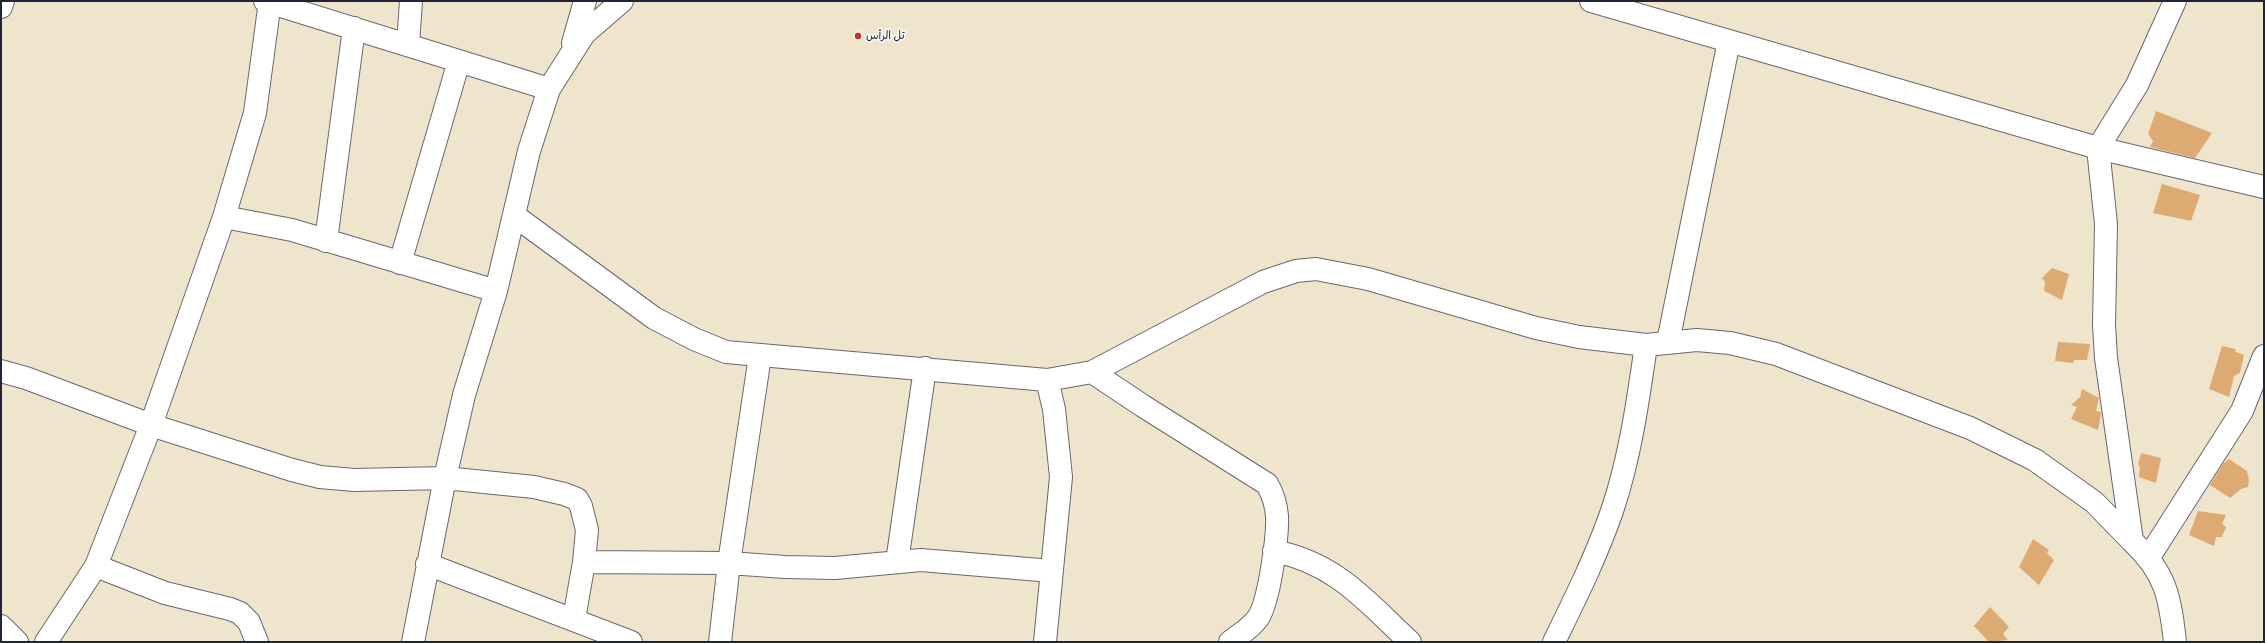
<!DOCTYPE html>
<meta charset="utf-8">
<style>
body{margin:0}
#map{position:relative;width:2265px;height:643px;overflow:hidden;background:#efe5cc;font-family:Delius,sans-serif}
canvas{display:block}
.frame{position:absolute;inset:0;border:2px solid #22223b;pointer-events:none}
</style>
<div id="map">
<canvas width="2265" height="643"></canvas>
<div class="frame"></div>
</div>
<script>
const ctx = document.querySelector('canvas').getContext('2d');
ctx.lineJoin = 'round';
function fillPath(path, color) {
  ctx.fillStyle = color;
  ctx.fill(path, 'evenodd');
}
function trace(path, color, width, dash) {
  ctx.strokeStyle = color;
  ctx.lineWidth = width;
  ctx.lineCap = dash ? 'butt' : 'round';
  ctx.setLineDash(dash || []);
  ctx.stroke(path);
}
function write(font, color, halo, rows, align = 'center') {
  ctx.font = font + ' Delius,"Playpen Sans Arabic",sans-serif';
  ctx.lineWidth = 3.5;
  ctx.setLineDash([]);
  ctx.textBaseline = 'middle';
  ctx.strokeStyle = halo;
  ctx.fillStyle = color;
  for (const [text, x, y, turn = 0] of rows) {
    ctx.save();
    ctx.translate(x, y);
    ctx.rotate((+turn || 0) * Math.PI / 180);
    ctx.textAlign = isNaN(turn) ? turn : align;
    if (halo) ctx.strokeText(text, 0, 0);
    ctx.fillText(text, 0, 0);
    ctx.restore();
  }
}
const building = new Path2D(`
 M2156 111 2212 133 2195 158 2150 147 2153 141 2148 134Z
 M2162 184 2200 195 2191 221 2153 213Z
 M2052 268 2069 274 2062 300 2044 291 2045 282 2042 278Z
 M2058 342 2090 344 2087 360H2074L2073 363 2055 361Z
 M2222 346 2235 349 2236 352 2244 355 2240 373 2234 376 2229 397 2209 389Z
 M2082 389 2099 398 2096 411 2101 412V414L2098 430 2071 419 2077 407 2071 405 2080 397Z
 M2141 453 2161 458 2156 483 2139 477 2140 467 2138 464Z
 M2229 459 2247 471 2249 480 2248 487 2241 489 2230 498 2210 485 2223 464Z
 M2198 511 2226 515 2222 524 2226 527 2222 537H2216L2214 546 2189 535Z
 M2033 539 2049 550 2047 553 2054 560 2039 585 2019 567Z
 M1990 607 2009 627 2003 634 2008 640 1989 642 1974 626Z`);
const minor = new Path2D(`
 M265 1 549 89
 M1591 1 2098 148 2106 224 2104 325 2106 358 2132 541C2166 573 2170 597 2175 642
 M2175 1 2137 85 2098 148 2264 187
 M1 7 3 1
 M573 43 585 1
 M408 44 411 1
 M515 216 654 318 694 339 726 352 1047 380 1092 372 1263 282 1296 271 1316 269 1368 279 1536 328 1579 337 1646 345 1697 340 1730 343 1776 354 1970 428 2035 460 2094 502 2132 541
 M224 217 292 230 496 291
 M326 241 354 28
 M400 263 459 61
 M1668 342 1729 41
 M1 371 26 378 151 425 292 470 320 477 354 480 445 478 534 487 564 494 577 499 581 506 587 530 584 562 729 563 785 567 835 568 921 560 1052 571
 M1092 372 1143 406 1267 484C1273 494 1276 504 1277 516 1278 537 1269 602 1258 618 1251 628 1239 635 1230 642
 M1274 551C1336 563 1366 601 1410 642
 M2149 557 2242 411 2264 356
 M897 562 925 368
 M427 564 631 642
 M96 566 165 593 230 609 240 613 249 622 257 642
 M574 619 584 562
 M1 626 17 642
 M46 642 96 566 151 425 224 217 255 113 270 1
 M413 642 445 478 464 395 496 291 529 151 549 89 584 34 622 1
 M720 642 729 563 760 356
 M1045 642 1061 477 1054 409 1047 380
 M1554 642C1575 599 1596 557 1612 511 1630 458 1638 401 1646 345`);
const markers = [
 [858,36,4,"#c8321e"]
];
const poiNames = [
 ["تل الرأس",866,36]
];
fillPath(building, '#deaa73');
trace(minor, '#6a666e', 24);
trace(minor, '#fff', 22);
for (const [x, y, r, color] of markers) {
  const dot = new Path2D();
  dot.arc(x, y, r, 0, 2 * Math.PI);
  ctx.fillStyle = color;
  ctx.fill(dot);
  trace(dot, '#f6f6f2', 1.5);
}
write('11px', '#22223b', '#f6f6f2', poiNames, 'left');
</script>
